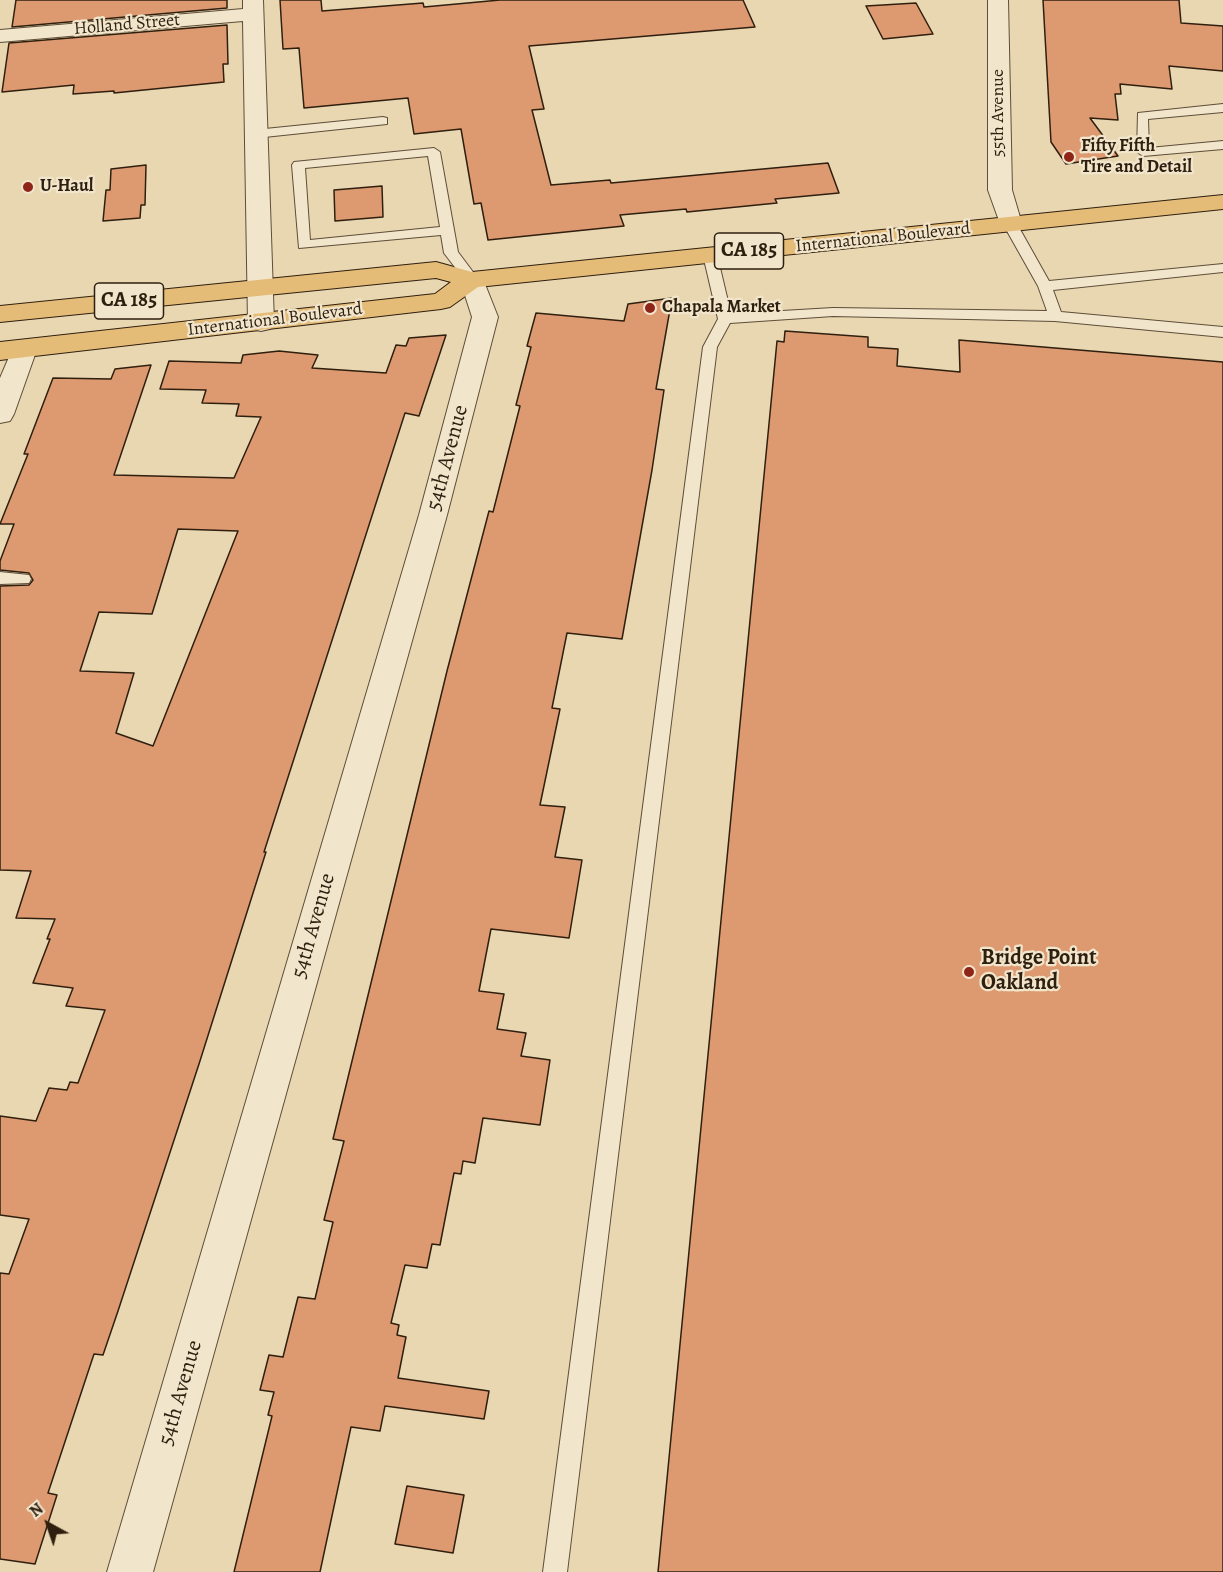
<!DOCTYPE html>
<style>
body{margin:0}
#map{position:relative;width:1223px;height:1572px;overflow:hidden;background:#e9d7b1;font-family:Alegreya,serif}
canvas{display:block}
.north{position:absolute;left:18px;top:1494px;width:60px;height:60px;-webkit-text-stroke:4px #f1e5cc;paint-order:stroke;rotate:320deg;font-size:16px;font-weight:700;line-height:24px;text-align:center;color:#2f1f0f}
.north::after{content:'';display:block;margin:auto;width:21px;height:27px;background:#2f1f0f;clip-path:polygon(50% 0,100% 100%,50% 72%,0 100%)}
</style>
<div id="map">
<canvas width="1223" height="1572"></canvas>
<div class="north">N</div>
</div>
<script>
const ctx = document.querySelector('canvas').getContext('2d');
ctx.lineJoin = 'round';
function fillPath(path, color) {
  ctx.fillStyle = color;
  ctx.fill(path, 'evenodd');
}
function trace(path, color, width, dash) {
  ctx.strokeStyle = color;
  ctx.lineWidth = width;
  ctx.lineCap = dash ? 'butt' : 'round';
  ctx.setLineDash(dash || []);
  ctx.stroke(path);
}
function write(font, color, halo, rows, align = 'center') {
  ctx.font = font + ' Alegreya,serif';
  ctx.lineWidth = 4.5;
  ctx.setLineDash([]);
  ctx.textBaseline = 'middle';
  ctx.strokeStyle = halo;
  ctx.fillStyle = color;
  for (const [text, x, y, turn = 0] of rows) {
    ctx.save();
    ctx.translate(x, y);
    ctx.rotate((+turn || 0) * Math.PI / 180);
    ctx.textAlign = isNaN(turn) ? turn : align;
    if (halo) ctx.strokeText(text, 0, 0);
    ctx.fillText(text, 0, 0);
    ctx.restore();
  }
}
const building = new Path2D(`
 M16 0H227V8L12 27Z
 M280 0H321L322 11 423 3 424 7 500 0H743L755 27 529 46 544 109 532 110 551 185 610 180 611 183 828 163 839 193 775 199 777 203 687 212 686 209 620 215 624 226 488 240 481 203 474 204 461 129 414 134 408 98 304 108 299 48 283 49Z
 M1043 0H1179L1181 23 1223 26V71L1169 66 1172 89 1120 84 1121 94H1115L1118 120 1090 118 1118 156 1066 164 1051 142Z
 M916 3 933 34 883 39 866 6Z
 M227 25 228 64H223L224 82 114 93V91L73 94 74 85 2 92 9 43Z
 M146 165 145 205H141L140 218 103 221 106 190H110L111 169Z
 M382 186 383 217 335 221 334 190Z
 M672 298 656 389 664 390 652 470 622 639 567 633 552 708 560 709 540 805 565 807 555 857 582 860 569 938 491 929 479 991 504 994 497 1029 526 1033 521 1056 550 1060 540 1125 483 1118 475 1163 463 1161 461 1174 454 1173 440 1245 432 1244 427 1268 405 1265 391 1323 399 1325 397 1335 406 1337 398 1378 489 1391 484 1419 385 1406 380 1431 351 1427 320 1572H234L272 1416 268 1415 274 1392 260 1390 269 1355 283 1357 298 1297 315 1299 333 1222 324 1220 344 1141 333 1139 447 671 489 511 493 512 520 406 516 405 531 347 527 346 536 313 624 321 628 304Z
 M785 331 868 337V347L898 349 897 366 960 372 959 340 1223 362V1572H658L777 341 784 342Z
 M446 335 419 416 405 413 264 852H266L199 1064 118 1311 103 1355 94 1354 48 1493 57 1495 35 1564 0 1559V1273L9 1274 29 1219 0 1215V1116L36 1121 49 1088 67 1090 70 1082 78 1083 105 1010 66 1006 73 988 33 983 50 939H47L55 919 16 918 31 871 0 870V586L29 585 33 580 29 573 0 570V561L14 524H0L28 454H24L53 378 111 379 115 369 151 365 114 475 234 478 261 417 236 416 239 404 202 403 206 390 160 389 169 361 241 363 243 355 279 351 318 355 312 368 386 373 396 345 406 346 409 338ZM178 529 238 531 153 746 116 733 134 673 80 671 99 612 152 614Z
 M407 1486 464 1495 453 1553 395 1544Z`);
const lane = new Path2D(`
 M1223 104V112L1148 119 1149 148 1223 141V149L1143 156 1137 152 1138 113Z
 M383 117 387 118V124L255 138 249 134 255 130Z
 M434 148 440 152 458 252 479 280 477 283H467L444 253 441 235 299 248 292 165 294 162ZM428 156 440 227 310 240 305 168Z
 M1010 220 1017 224 1049 281 1223 264V272L1053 290 1061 312 1223 327V337L1055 321 833 316 730 323 717 347 567 1572H543L703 347 718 319 703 255 710 251 717 255 731 314 833 308 1047 311 1038 286 1003 224Z
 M0 572 29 575 31 579 29 583 0 584Z`);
const street = new Path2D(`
 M243 0H263L274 323 270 329 261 331 252 329 248 323 243 21 0 42V30L243 9Z
 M988 0H1008L1012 190 1022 224 1018 229 1010 231 1002 229 988 190Z
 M472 272 481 274 498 317 447 515 153 1572H107L419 515 472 317 460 280 463 274Z
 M24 340 33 343 37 349 14 414 10 421 0 423V378L15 343Z`);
const primary = new Path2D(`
 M1223 195V209L478 287 450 307 441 309 0 360V342L435 294 451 282 436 278 0 322V306L436 262 472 272Z`);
const markers = [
 [1069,157,6,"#8f2418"],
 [28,187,6,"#8f2418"],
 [650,308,6,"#8f2418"],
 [969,972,6,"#8f2418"]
];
const farStreetnames = [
 ["Holland Street",127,25,-5],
 ["55th Avenue",999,113,-90],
 ["International Boulevard",883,238,-6],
 ["International Boulevard",275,320,-7]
];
const farPoinames = [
 ["Fifty Fifth",1081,147],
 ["Tire and Detail",1081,168],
 ["U-Haul",40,187],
 ["Chapala Market",662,308]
];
const shields = [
 [749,251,69],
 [129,301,69]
];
const shieldNames = [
 ["CA 185",749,251],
 ["CA 185",129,301]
];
const streetNames = [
 ["54th Avenue",448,458,-75],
 ["54th Avenue",314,926,-74],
 ["54th Avenue",181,1393,-74]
];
const poiNames = [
 ["Bridge Point",981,959],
 ["Oakland",981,984]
];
fillPath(building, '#dd9970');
trace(building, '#2f1f0f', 1.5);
trace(lane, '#5e4d38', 2);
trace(street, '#5e4d38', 2);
trace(primary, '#2f1f0f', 2);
fillPath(lane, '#f1e5cc');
fillPath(street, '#f1e5cc');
fillPath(primary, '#e4bc78');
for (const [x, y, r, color] of markers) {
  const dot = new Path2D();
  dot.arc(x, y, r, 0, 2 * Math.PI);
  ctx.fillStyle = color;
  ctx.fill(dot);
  trace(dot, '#f1e5cc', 2);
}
write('18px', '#2f1f0f', '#f1e5cc', farStreetnames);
write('bold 18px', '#2f1f0f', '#f1e5cc', farPoinames, 'left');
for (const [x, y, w] of shields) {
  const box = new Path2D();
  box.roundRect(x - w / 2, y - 18, w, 36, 4.5);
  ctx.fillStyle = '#f1e5cc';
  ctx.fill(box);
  trace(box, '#2f1f0f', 1.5);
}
write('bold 21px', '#2f1f0f', null, shieldNames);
write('22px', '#2f1f0f', '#f1e5cc', streetNames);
write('bold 22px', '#2f1f0f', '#f1e5cc', poiNames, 'left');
</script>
